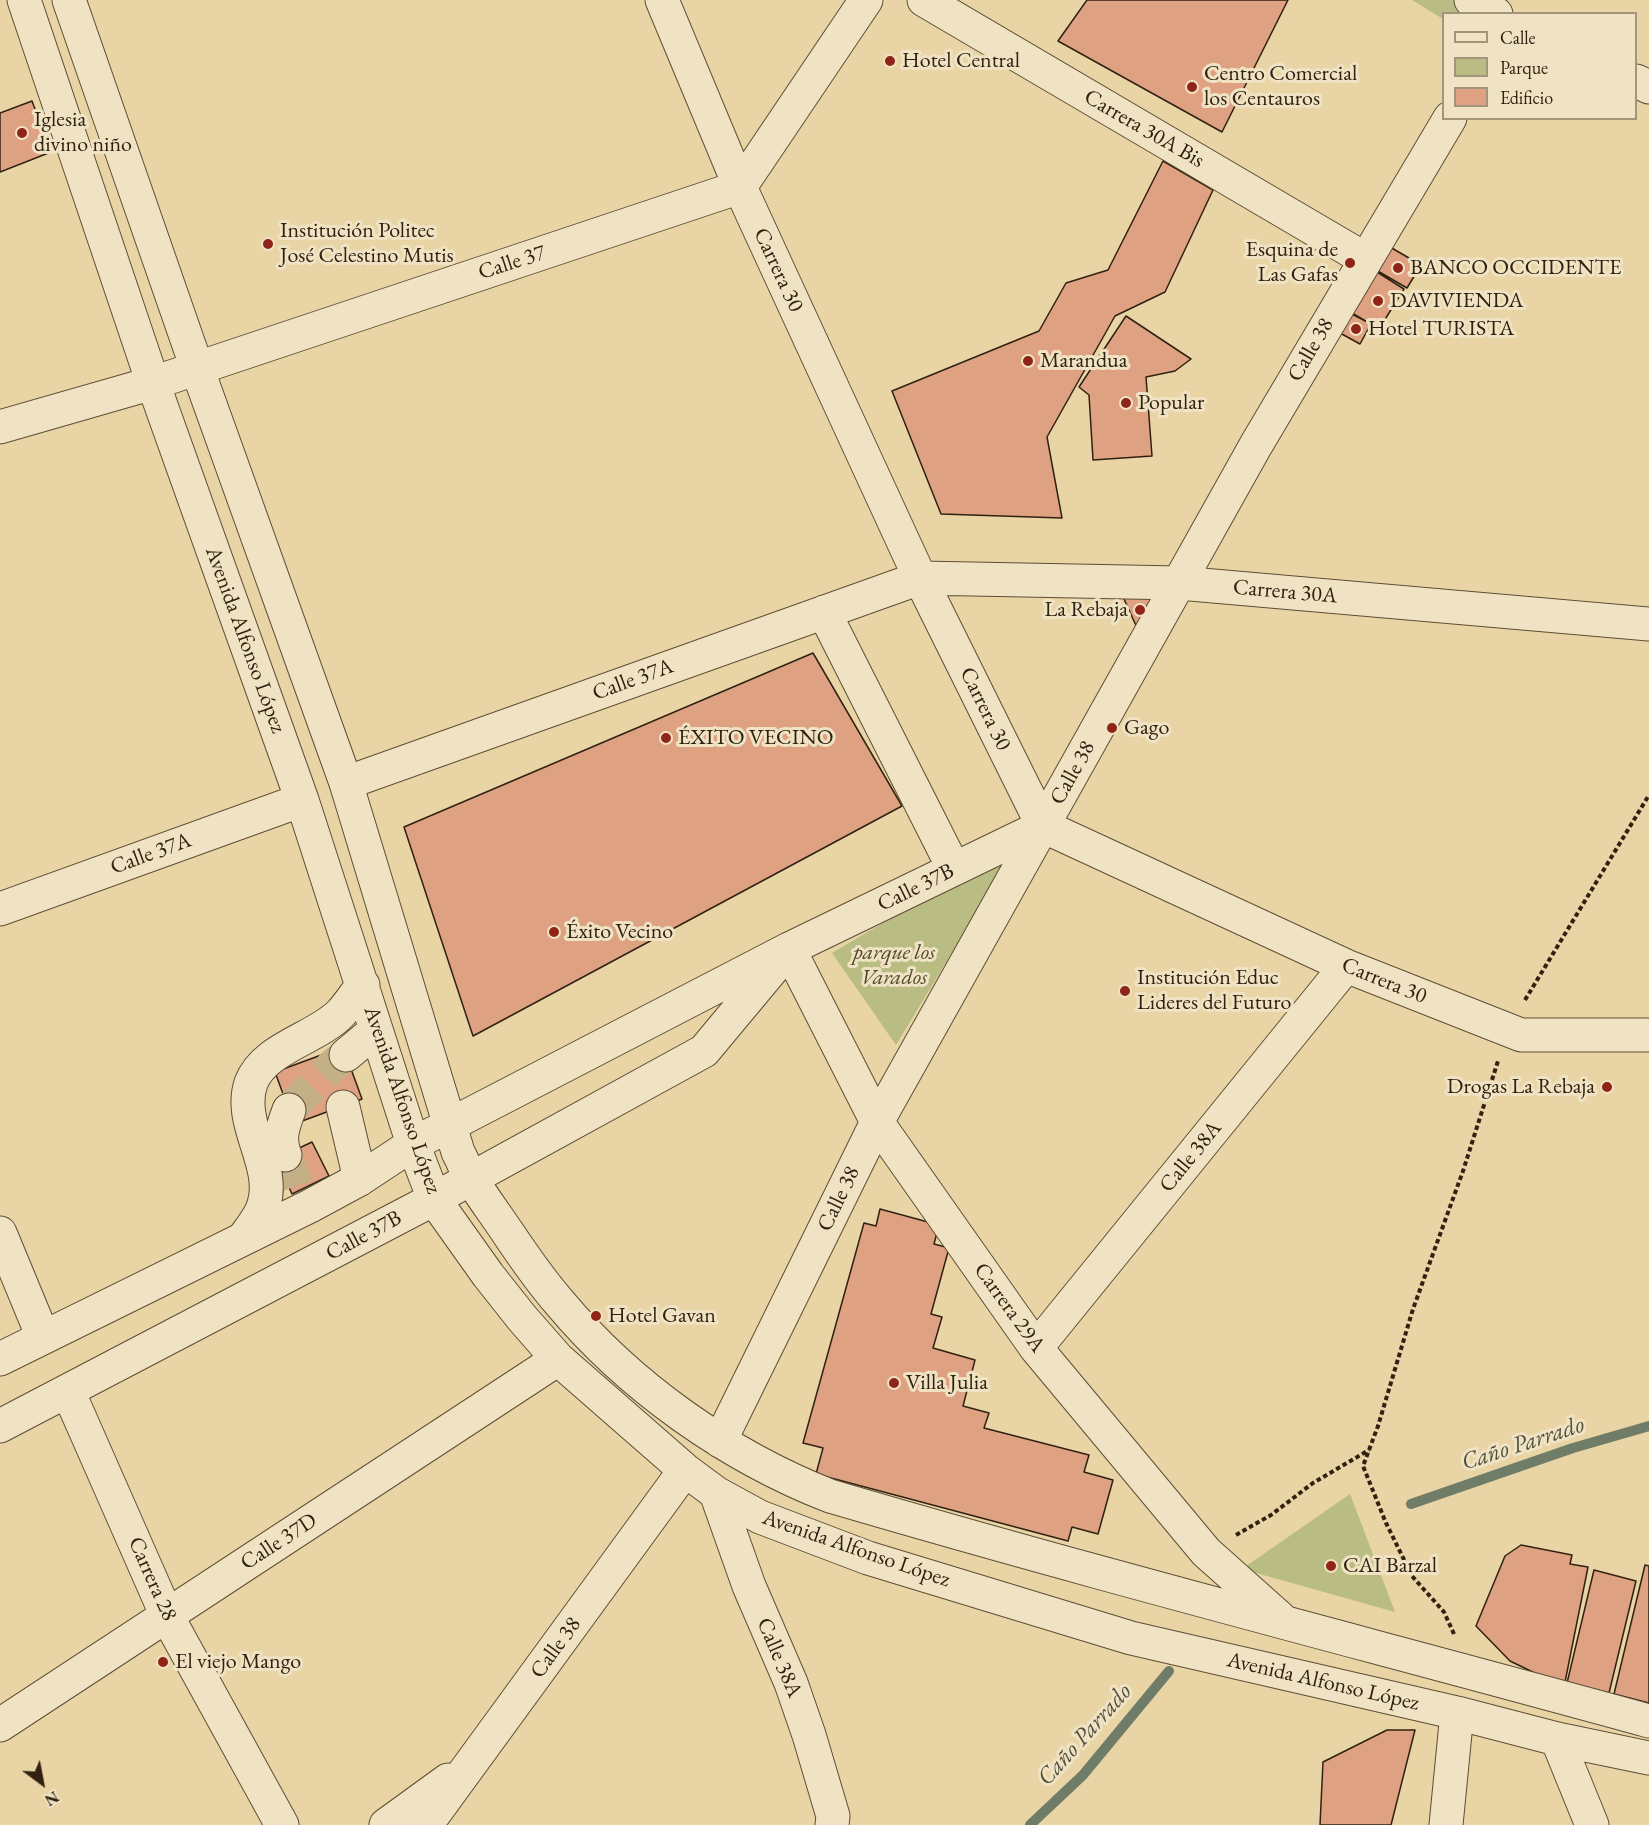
<!DOCTYPE html>
<meta charset="utf-8">
<style>
body{margin:0}
#map{position:relative;width:1649px;height:1825px;overflow:hidden;background:#e8d4a4;font-family:"EB Garamond",serif}
canvas{display:block}
.legend{position:absolute;left:1442px;top:12px;width:195px;height:108px;box-sizing:border-box;background:#f0e3c4;border:2px solid #a3957c;margin:0;padding:8px 10px;list-style:none;font-size:18px;color:#302110}
.legend li{display:flex;align-items:center;gap:12px;height:30px}
.legend b{width:30px;border:2px solid #a3957c}
.north{position:absolute;left:12px;top:1753px;width:60px;height:60px;-webkit-text-stroke:4px #f0e3c4;paint-order:stroke;rotate:148deg;font-size:16px;font-weight:700;line-height:24px;text-align:center;color:#302110}
.north::after{content:'';display:block;margin:auto;width:21px;height:27px;background:#302110;clip-path:polygon(50% 0,100% 100%,50% 72%,0 100%)}
</style>
<div id="map">
<canvas width="1649" height="1825"></canvas>
<ul class="legend">
<li><b style="height:8px;background:#f0e3c4"></b>Calle</li>
<li><b style="height:16px;background:#b9bc83"></b>Parque</li>
<li><b style="height:16px;background:#dea283"></b>Edificio</li>
</ul>
<div class="north">N</div>
</div>
<script>
const ctx = document.querySelector('canvas').getContext('2d');
ctx.lineJoin = 'round';
function fillPath(path, color) {
  ctx.fillStyle = color;
  ctx.fill(path, 'evenodd');
}
function trace(path, color, width, dash) {
  ctx.strokeStyle = color;
  ctx.lineWidth = width;
  ctx.lineCap = dash ? 'butt' : 'round';
  ctx.setLineDash(dash || []);
  ctx.stroke(path);
}
function write(font, color, halo, rows, align = 'center') {
  ctx.font = font + ' "EB Garamond",serif';
  ctx.lineWidth = 6;
  ctx.setLineDash([]);
  ctx.textBaseline = 'middle';
  ctx.strokeStyle = halo;
  ctx.fillStyle = color;
  for (const [text, x, y, turn = 0] of rows) {
    ctx.save();
    ctx.translate(x, y);
    ctx.rotate((+turn || 0) * Math.PI / 180);
    ctx.textAlign = isNaN(turn) ? turn : align;
    if (halo) ctx.strokeText(text, 0, 0);
    ctx.fillText(text, 0, 0);
    ctx.restore();
  }
}
const green = new Path2D(`
 M1412 0H1480L1471 13 1444 14 1443 19Z
 M1018 843 896 1045 832 953Z
 M1350 1494 1395 1612 1242 1569Z`);
const stream = new Path2D(`
 M1411 1504 1573 1448 1649 1426
 M1030 1825 1083 1775 1169 1671`);
const building = new Path2D(`
 M1087 0H1288L1222 132 1058 41Z
 M32 101 51 152 0 172V113Z
 M1163 161 1213 190 1165 292 1115 316 1047 437 1062 518 941 514 892 391 1039 331 1066 283 1108 270Z
 M1390 247 1421 265 1407 288 1376 270Z
 M1377 272 1404 289 1379 329 1352 313Z
 M1352 314 1371 324 1360 344 1340 333Z
 M1126 316 1191 359 1175 371 1146 377 1152 456 1093 460 1089 395 1079 387Z
 M1120 590 1161 591 1138 630Z
 M813 653 902 806 473 1036 404 827Z
 M343 1047 362 1099 294 1124 275 1072Z
 M312 1142 329 1176 292 1194 276 1159Z
 M880 1209 939 1225 934 1244 949 1248 931 1314 942 1317 933 1348 975 1360 963 1406 989 1413 984 1428 1089 1455 1084 1472 1113 1480 1098 1534 1072 1527 1068 1541 816 1474 823 1448 803 1443 864 1223 876 1226Z
 M1521 1545 1572 1555 1570 1564 1588 1567 1565 1682 1543 1677 1510 1661 1476 1626 1505 1556Z
 M1645 1565 1649 1566V1703L1614 1694Z
 M1594 1570 1636 1581 1609 1693 1567 1683Z
 M1387 1730H1415L1391 1825H1320L1323 1762Z`);
const minorTunnel = new Path2D(`
 M289 1110 333 1065 346 1055
 M285 1155 298 1191`);
const path = new Path2D(`
 M1525 1000 1649 795
 M1236 1535 1271 1515 1313 1483 1369 1450
 M1454 1634 1444 1612 1412 1576 1386 1523 1363 1466 1378 1426 1413 1309 1463 1171 1498 1061`);
const minor = new Path2D(`
 M24 0 153 383 302 800 413 1144 434 1199 488 1275 522 1318 558 1359 685 1470 716 1493 760 1517 868 1558 1131 1638 1457 1713 1557 1739 1649 1758
 M69 0 197 368 346 783 458 1152C463 1161 466 1171 472 1180 483 1198 496 1215 508 1233 524 1257 540 1280 559 1302 630 1387 728 1456 830 1496 1102 1576 1376 1646 1649 1721
 M662 0 740 187 920 578 1043 826 1346 966 1521 1035H1649
 M924 0 1365 259
 M1471 0 1496 14
 M1636 81 1649 87
 M0 427 153 383 740 187 866 0
 M824 612 954 869
 M346 783 920 578 1179 583 1649 624
 M0 909 302 800
 M346 1055 376 1030
 M343 1107 360 1179
 M285 1155C278 1139 283 1126 289 1110
 M0 1233 43 1337
 M243 1239C250 1229 261 1217 264 1204 276 1165 237 1123 251 1083 264 1048 315 1039 340 1014 349 1005 355 994 363 985
 M1036 1348 1346 966
 M0 1359 310 1206 360 1179 413 1144 789 949 1043 826
 M68 1391 167 1616 282 1825
 M0 1426 434 1199 704 1051 789 949 877 1122 1036 1348 1206 1552 1280 1618
 M720 1441 877 1122 1256 445 1450 118
 M716 1493 749 1586 791 1683 809 1735 833 1816 832 1825
 M0 1725 558 1359
 M1557 1739 1592 1825
 M386 1825 448 1780
 M426 1825 685 1470
 M1446 1825 1457 1713`);
const markers = [
 [890,61,6,"#8f2418"],
 [1192,87,6,"#8f2418"],
 [22,133,6,"#8f2418"],
 [268,244,6,"#8f2418"],
 [1350,263,6,"#8f2418"],
 [1398,268,6,"#8f2418"],
 [1378,301,6,"#8f2418"],
 [1356,329,6,"#8f2418"],
 [1028,361,6,"#8f2418"],
 [1126,403,6,"#8f2418"],
 [1140,610,6,"#8f2418"],
 [1112,728,6,"#8f2418"],
 [666,738,6,"#8f2418"],
 [554,932,6,"#8f2418"],
 [1125,991,6,"#8f2418"],
 [1607,1087,6,"#8f2418"],
 [596,1316,6,"#8f2418"],
 [894,1383,6,"#8f2418"],
 [1331,1566,6,"#8f2418"],
 [163,1662,6,"#8f2418"]
];
const poiNames = [
 ["Hotel Central",902,61],
 ["Centro Comercial",1204,74],
 ["los Centauros",1204,99],
 ["Iglesia",34,120],
 ["divino niño",34,145],
 ["Institución Politec",280,231],
 ["José Celestino Mutis",280,256],
 ["Esquina de",1338,250,"right"],
 ["Las Gafas",1338,275,"right"],
 ["BANCO OCCIDENTE",1410,268],
 ["DAVIVIENDA",1390,301],
 ["Hotel TURISTA",1368,329],
 ["Marandua",1040,361],
 ["Popular",1138,403],
 ["La Rebaja",1128,610,"right"],
 ["Gago",1124,728],
 ["ÉXITO VECINO",678,738],
 ["Éxito Vecino",566,932],
 ["Institución Educ",1137,978],
 ["Lideres del Futuro",1137,1003],
 ["Drogas La Rebaja",1595,1087,"right"],
 ["Hotel Gavan",608,1316],
 ["Villa Julia",906,1383],
 ["CAI Barzal",1343,1566],
 ["El viejo Mango",175,1662]
];
const streetNames = [
 ["Carrera 30A Bis",1144,129,30],
 ["Calle 37",512,263,-18],
 ["Carrera 30",778,270,65],
 ["Calle 38",1311,350,-60],
 ["Carrera 30A",1285,592,5],
 ["Avenida Alfonso López",245,640,70],
 ["Calle 37A",633,680,-20],
 ["Carrera 30",985,709,64],
 ["Calle 38",1073,773,-61],
 ["Calle 37A",151,854,-20],
 ["Calle 37B",916,888,-26],
 ["Carrera 30",1384,981,22],
 ["Avenida Alfonso López",402,1100,71],
 ["Calle 38A",1191,1157,-51],
 ["Calle 38",839,1199,-64],
 ["Calle 37B",364,1236,-28],
 ["Carrera 29A",1009,1308,54],
 ["Calle 37D",279,1542,-33],
 ["Avenida Alfonso López",856,1549,19],
 ["Carrera 28",152,1579,66],
 ["Calle 38",556,1648,-54],
 ["Calle 38A",779,1658,67],
 ["Avenida Alfonso López",1323,1682,13]
];
const parkNames = [
 ["parque los",894,953],
 ["Varados",894,978]
];
const waterNames = [
 ["Caño Parrado",1523,1444,-18],
 ["Caño Parrado",1085,1735,-48]
];
fillPath(green, '#b9bc83');
trace(stream, '#6e7c68', 10);
fillPath(building, '#dea283');
trace(building, '#302110', 1.5);
trace(minorTunnel, '#c3b086', 33, [33, 16]);
trace(minor, '#5e4e35', 35);
trace(path, '#302110', 4, [4.5, 3]);
trace(minor, '#f0e3c4', 33);
for (const [x, y, r, color] of markers) {
  const dot = new Path2D();
  dot.arc(x, y, r, 0, 2 * Math.PI);
  ctx.fillStyle = color;
  ctx.fill(dot);
  trace(dot, '#f0e3c4', 2);
}
write('22px', '#302110', '#f0e3c4', poiNames, 'left');
write('22px', '#302110', '#f0e3c4', streetNames);
write('italic 22px', '#52482d', '#f0e3c4', parkNames);
write('italic 24px', '#4f4f3c', '#f0e3c4', waterNames);
</script>
